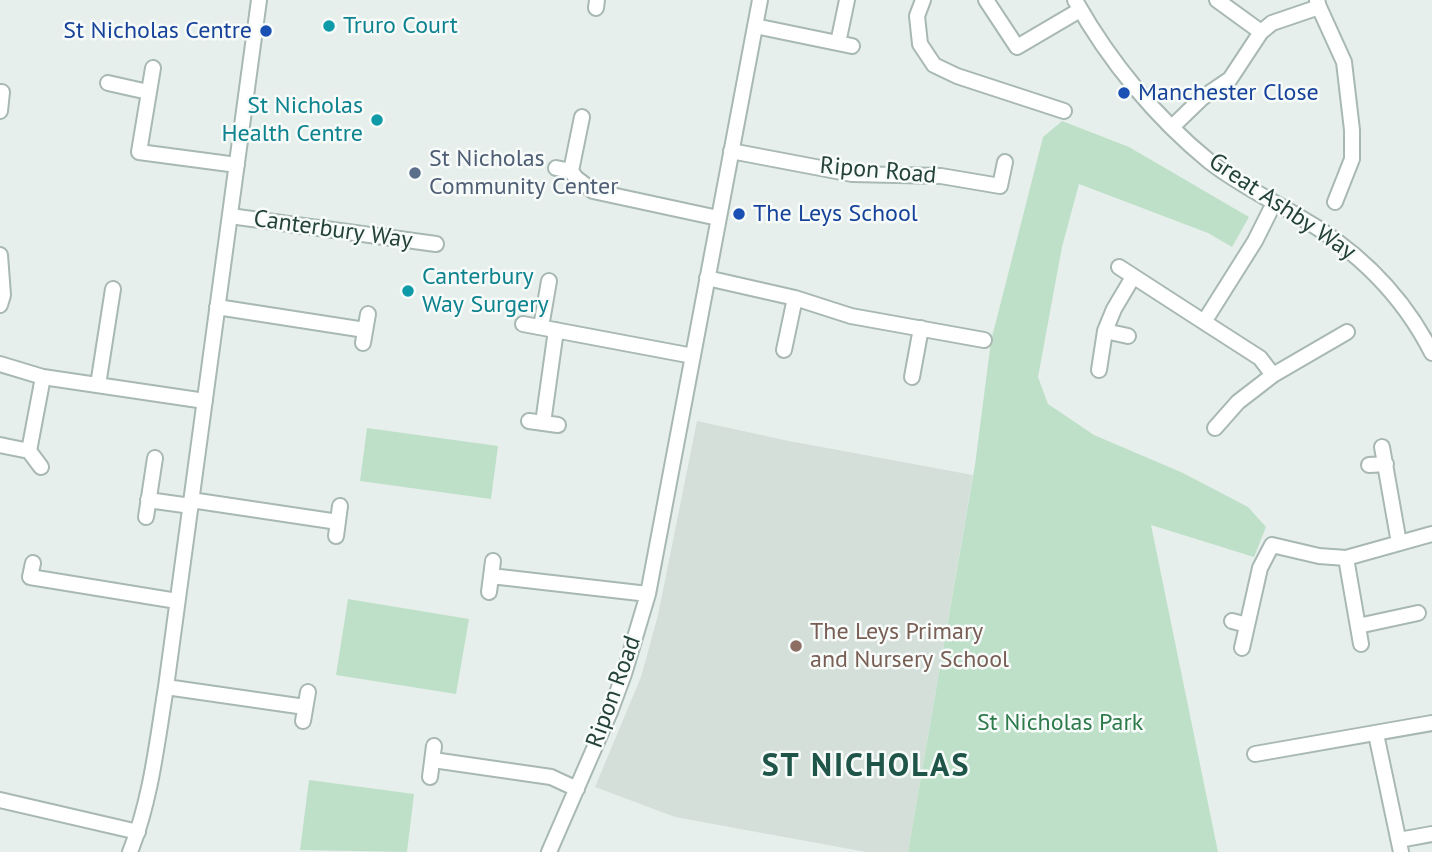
<!DOCTYPE html>
<style>
body{margin:0}
canvas{display:block;background:#e6efeb}
</style>
<canvas width="1432" height="852"></canvas>
<script>
const ctx = document.querySelector('canvas').getContext('2d');
ctx.lineJoin = 'round';
function fillPath(path, color) {
  ctx.fillStyle = color;
  ctx.fill(path, 'evenodd');
}
function trace(path, color, width, dash) {
  ctx.strokeStyle = color;
  ctx.lineWidth = width;
  ctx.lineCap = dash ? 'butt' : 'round';
  ctx.setLineDash(dash || []);
  ctx.stroke(path);
}
function write(font, color, halo, rows, align = 'center') {
  ctx.font = font + ' "PT Sans",sans-serif';
  ctx.lineWidth = 5;
  ctx.setLineDash([]);
  ctx.textBaseline = 'middle';
  ctx.strokeStyle = halo;
  ctx.fillStyle = color;
  for (const [text, x, y, turn = 0] of rows) {
    ctx.save();
    ctx.translate(x, y);
    ctx.rotate((+turn || 0) * Math.PI / 180);
    ctx.textAlign = isNaN(turn) ? turn : align;
    if (halo) ctx.strokeText(text, 0, 0);
    ctx.fillText(text, 0, 0);
    ctx.restore();
  }
}
const built = new Path2D(`
 M697 421 789 441 973 475 908 852H866L675 817 595 787 641 677 658 615Z`);
const green = new Path2D(`
 M1062 121 1129 147 1249 217 1232 247 1208 233 1079 184 1062 247 1038 377 1048 404 1094 435 1183 473 1248 507 1266 527 1254 557 1151 525 1218 852H908L975 465 991 341 1043 137Z
 M367 428 498 446 491 499 360 481Z
 M348 599 469 619 456 694 336 675Z
 M309 780 414 794 407 852 300 850Z`);
const minor = new Path2D(`
 M923 0 917 16 920 44 934 65 957 76 1064 111
 M986 0 1017 47 1080 10
 M1075 0C1109 61 1156 118 1210 162 1237 183 1267 198 1296 215 1355 248 1401 292 1432 353
 M1217 0 1261 32
 M1319 7 1344 62 1352 130V159L1335 202
 M596 8 597 0
 M755 26 852 46
 M838 43 847 0
 M153 68 139 152 237 165
 M108 83 148 92
 M0 92H2L0 111
 M1172 127 1202 98 1230 79 1261 32 1272 23 1319 7 1317 0
 M731 151 852 174 941 176 1000 186 1005 162
 M556 168 571 171 576 178 593 191 718 218
 M571 171 582 117
 M230 216 436 244
 M0 255 3 295 0 305
 M1119 267 1204 322 1255 241 1274 203
 M707 278 795 298 851 316 984 340
 M217 307 365 330
 M1204 322 1260 358 1273 375 1347 332
 M523 324 693 356
 M541 327 549 281
 M1105 331 1128 336
 M363 343 368 314
 M784 350 795 298
 M0 364 43 377 205 401
 M1099 370 1105 331 1114 309 1133 277
 M912 377 921 328
 M98 385 113 289
 M529 421 558 425
 M543 423 556 330
 M1215 428 1238 402 1273 375
 M0 445 29 451
 M1382 447 1399 543
 M1369 465 1386 464
 M41 467 29 451 43 377
 M148 500 191 506
 M191 500 338 522
 M146 517 155 458
 M336 536 340 506
 M1346 558 1361 644
 M33 563 30 577 177 601
 M491 576 648 594
 M489 592 493 561
 M1232 621 1247 625
 M1358 626 1418 613
 M1242 648 1260 568 1272 545 1319 556 1346 558 1432 534
 M166 687 305 707
 M303 721 308 692
 M1376 734 1401 852
 M1255 754 1432 723
 M433 760 551 777 577 789
 M430 777 434 746
 M0 800 138 832
 M1399 840 1432 834
 M130 852C151 800 157 742 166 687L259 0
 M549 852 610 712 624 674 648 594 760 0`);
const markers = [
 [329,26,7,"#0f9aa8"],
 [266,31,7,"#1a4fb4"],
 [1124,93,7,"#1a4fb4"],
 [377,120,7,"#0f9aa8"],
 [415,173,7,"#5c6f8a"],
 [739,214,7,"#1a4fb4"],
 [408,291,7,"#0f9aa8"],
 [796,646,7,"#8d6e63"]
];
const cultureNames = [
 ["Truro Court",343,26],
 ["St Nicholas",363,106,"right"],
 ["Health Centre",363,134,"right"],
 ["Canterbury",422,277],
 ["Way Surgery",422,305]
];
const transitNames = [
 ["St Nicholas Centre",252,31,"right"],
 ["Manchester Close",1138,93],
 ["The Leys School",753,214]
];
const serviceNames = [
 ["St Nicholas",429,159],
 ["Community Center",429,187]
];
const streetNames = [
 ["Ripon Road",878,171,5],
 ["Great Ashby Way",1282,207,34],
 ["Canterbury Way",333,230,8],
 ["Ripon Road",614,692,-70]
];
const educationNames = [
 ["The Leys Primary",810,632],
 ["and Nursery School",810,660]
];
const parkNames = [
 ["St Nicholas Park",1060,723]
];
const districtNames = [
 ["ST NICHOLAS",866,767]
];
fillPath(built, '#d4dfda');
fillPath(green, '#bfe0c8');
trace(minor, '#a8b8b2', 18);
trace(minor, '#fff', 14);
for (const [x, y, r, color] of markers) {
  const dot = new Path2D();
  dot.arc(x, y, r, 0, 2 * Math.PI);
  ctx.fillStyle = color;
  ctx.fill(dot);
  trace(dot, '#f7fbf9', 2.5);
}
write('24px', '#0d838f', '#f7fbf9', cultureNames, 'left');
write('24px', '#164399', '#f7fbf9', transitNames, 'left');
write('24px', '#4e5e75', '#f7fbf9', serviceNames, 'left');
write('24px', '#24423a', '#f7fbf9', streetNames);
write('24px', '#785e54', '#f7fbf9', educationNames, 'left');
write('24px', '#2d7a4b', '#f7fbf9', parkNames);
ctx.letterSpacing = '2px';
write('bold 32px', '#1f5548', '#f7fbf9', districtNames);
ctx.letterSpacing = '0px';
</script>
